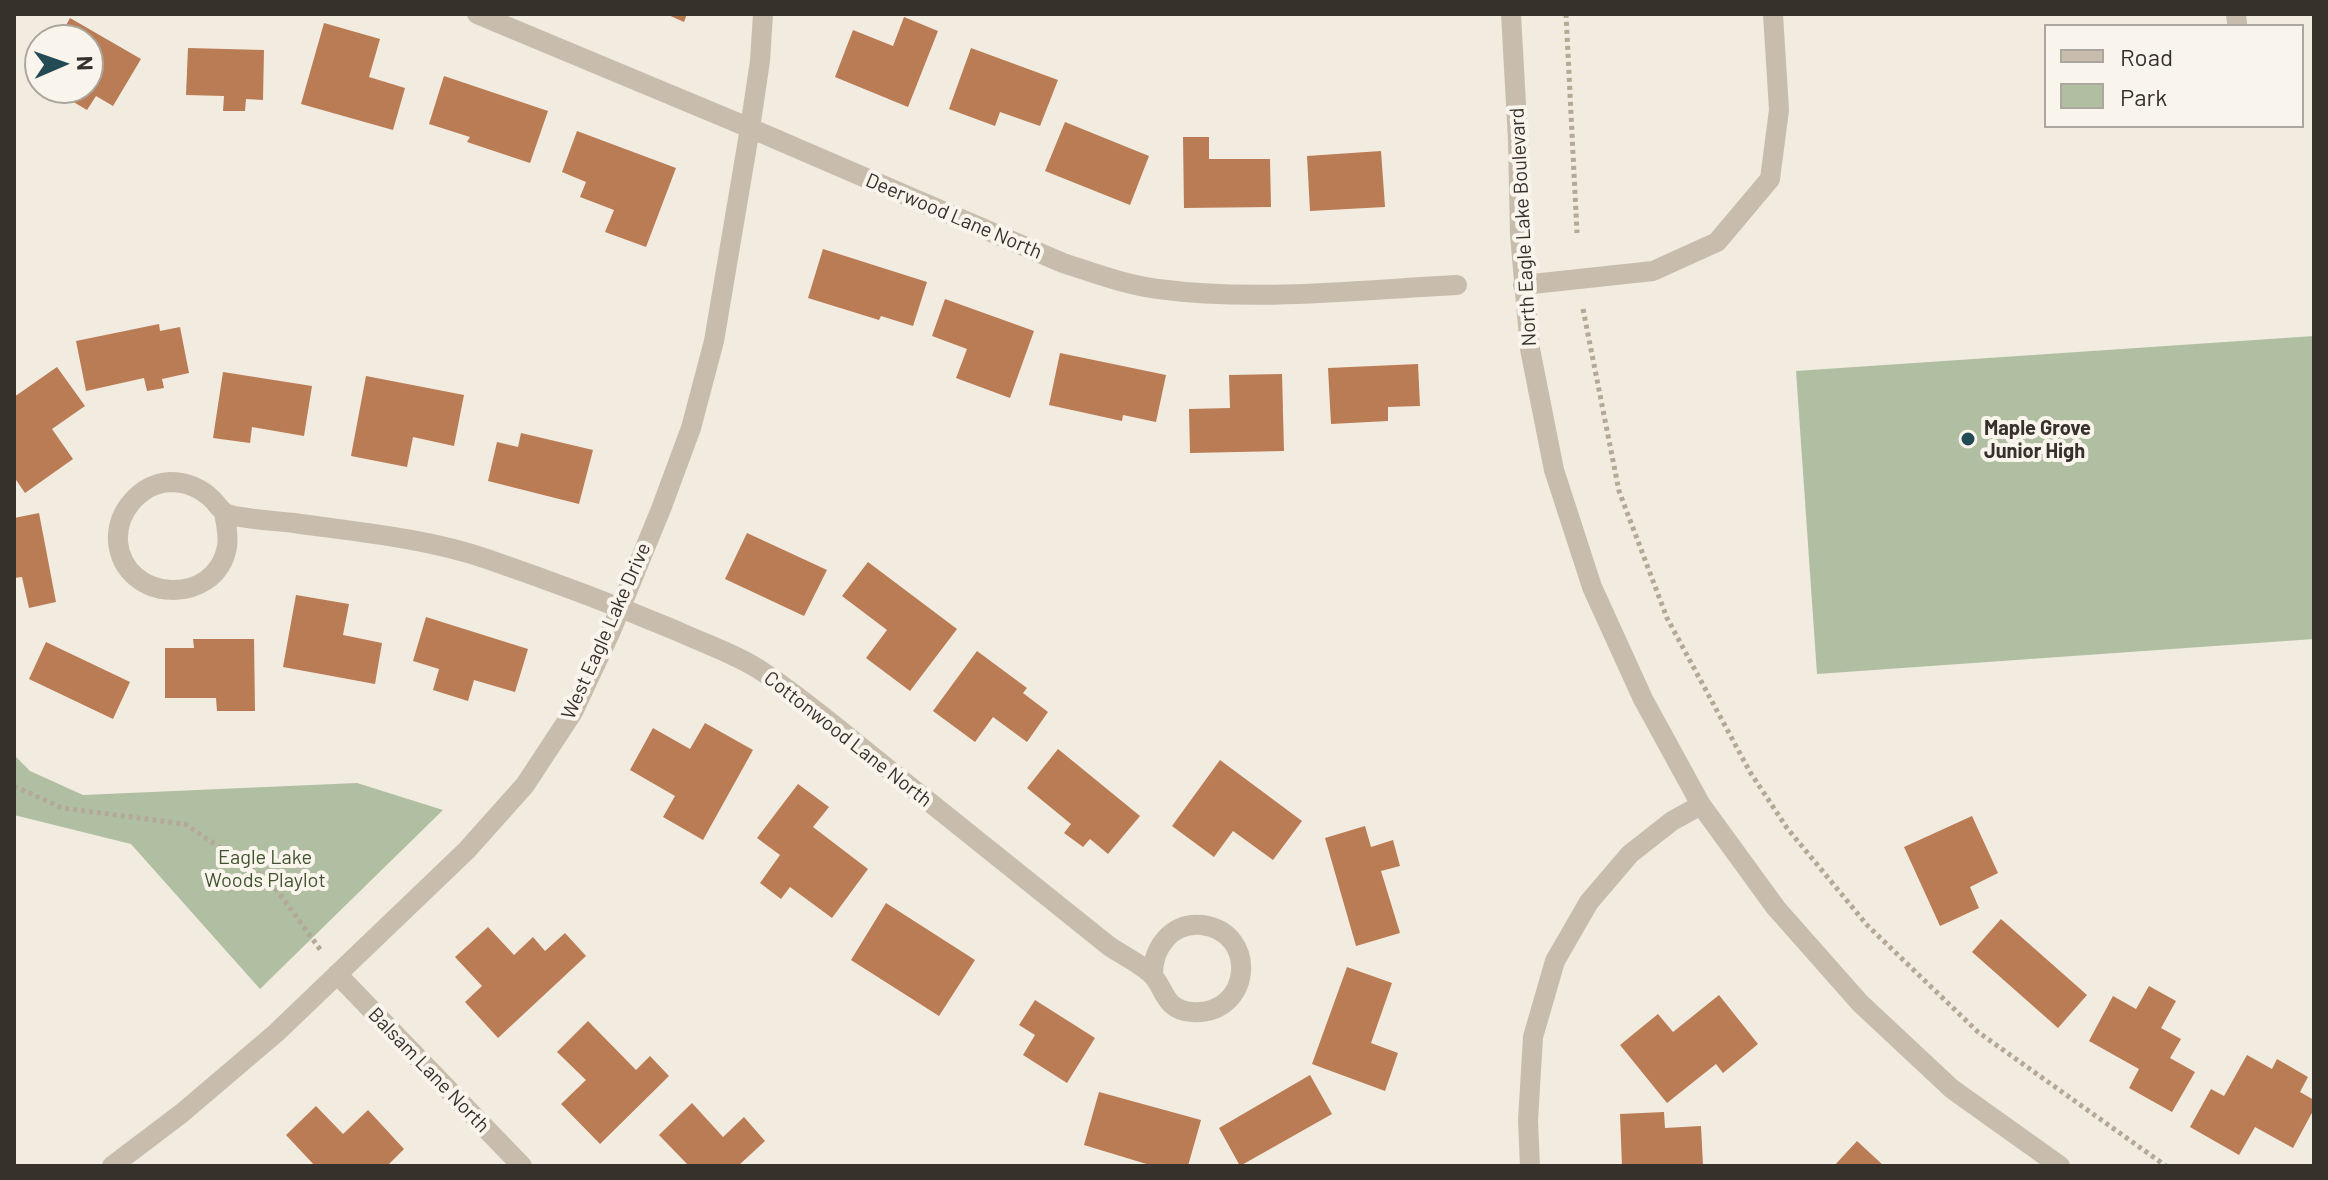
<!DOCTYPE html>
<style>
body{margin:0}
#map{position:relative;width:2328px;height:1180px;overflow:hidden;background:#f1ebe0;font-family:Barlow,sans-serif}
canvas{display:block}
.frame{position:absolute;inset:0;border:16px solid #37312b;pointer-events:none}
.legend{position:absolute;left:2044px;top:24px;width:260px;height:104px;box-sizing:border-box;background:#f9f5ec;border:2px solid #aba79f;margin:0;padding:10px 14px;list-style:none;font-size:24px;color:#37312b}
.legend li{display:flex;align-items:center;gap:16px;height:40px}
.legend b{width:40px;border:2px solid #aba79f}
.north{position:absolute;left:24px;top:24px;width:80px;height:80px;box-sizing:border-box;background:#f9f5ec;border:2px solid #aba79f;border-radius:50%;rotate:88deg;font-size:22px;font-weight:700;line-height:32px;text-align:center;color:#37312b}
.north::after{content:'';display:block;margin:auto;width:28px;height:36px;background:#244a55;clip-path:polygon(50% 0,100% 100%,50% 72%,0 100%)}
</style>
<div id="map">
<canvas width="2328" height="1180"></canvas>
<div class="frame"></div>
<ul class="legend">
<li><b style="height:10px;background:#c8bdad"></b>Road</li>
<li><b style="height:22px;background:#b0bfa1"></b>Park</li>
</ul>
<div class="north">N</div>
</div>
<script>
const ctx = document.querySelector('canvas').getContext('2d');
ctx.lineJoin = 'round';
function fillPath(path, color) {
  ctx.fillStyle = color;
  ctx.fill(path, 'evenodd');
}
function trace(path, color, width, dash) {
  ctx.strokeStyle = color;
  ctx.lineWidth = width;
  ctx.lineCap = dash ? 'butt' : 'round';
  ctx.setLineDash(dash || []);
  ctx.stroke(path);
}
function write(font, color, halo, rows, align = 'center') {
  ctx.font = font + ' Barlow,sans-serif';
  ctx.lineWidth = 8;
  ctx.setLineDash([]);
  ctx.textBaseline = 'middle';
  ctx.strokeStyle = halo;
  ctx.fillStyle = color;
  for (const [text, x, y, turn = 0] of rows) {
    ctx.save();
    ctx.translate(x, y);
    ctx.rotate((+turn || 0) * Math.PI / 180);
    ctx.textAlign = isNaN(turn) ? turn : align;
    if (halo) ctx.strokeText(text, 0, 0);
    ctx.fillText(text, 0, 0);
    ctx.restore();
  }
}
const green = new Path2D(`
 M2314 336V639L1817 674 1796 371Z
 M14 755 30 771 83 795 357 783 443 810 260 989 131 844 14 815Z`);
const building = new Path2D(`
 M666 14H687L684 22Z
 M904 17 938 31 908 107 835 77 853 30 893 46Z
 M70 18 141 59 113 106 96 96 87 110 55 91 57 88H88V40H58Z
 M324 23 380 39 369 77 405 88 393 130 301 104Z
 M188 48 264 50 263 100 246 99 245 111H223L224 96 186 95Z
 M971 48 1058 80 1040 126 1000 112 995 126 949 109Z
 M444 76 548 111 530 163 467 142 470 137 429 124Z
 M1065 122 1149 156 1130 205 1045 171Z
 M577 131 676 168 646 247 605 232 614 210 580 197 586 182 562 172Z
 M1183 137H1209V159H1270L1271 207 1184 208Z
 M1381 151 1385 207 1310 211 1307 156Z
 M823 249 927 282 913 326 881 316 879 320 808 298Z
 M945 299 1034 331 1010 398 956 378 967 349 932 336Z
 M159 324 160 331 180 327 189 373 162 379 164 388 147 391 144 378 86 391 76 341Z
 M1060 353 1166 375 1156 422 1123 415 1122 421 1049 405Z
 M1418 364 1420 406 1388 407V421L1331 424 1328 368Z
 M57 367 85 406 52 429 73 459 25 493 14 477V397Z
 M223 372 312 386 304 436 252 427 250 443 213 438Z
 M1282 374 1284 451 1190 453 1189 409 1230 408 1229 375Z
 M366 376 464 395 454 446 413 437 407 467 351 456Z
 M521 433 593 450 579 504 488 481 497 442 518 447Z
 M39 513 56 602 29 608 22 577 14 578V518Z
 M747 533 827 570 804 616 725 579Z
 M868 562 957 629 910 691 866 658 887 630 842 596Z
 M296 595 349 604 343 635 382 643 375 684 283 667Z
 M426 617 528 649 515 692 474 680 468 701 433 690 439 669 413 661Z
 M193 639H254L255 711H217L216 698H165V648H194Z
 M46 642 130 682 113 719 29 679Z
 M977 651 1027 688 1023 693 1048 712 1027 742 993 717 975 742 933 711Z
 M705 723 753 750 703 840 663 817 675 796 630 770 653 728 690 749Z
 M1058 749 1140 816 1108 854 1090 839 1083 847 1064 833 1071 824 1027 788Z
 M1220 760 1302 821 1273 860 1233 831 1214 857 1172 826Z
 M798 784 829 807 813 827 868 869 832 918 790 887 781 899 760 883 780 855 757 838Z
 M1972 816 1998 873 1970 887 1979 908 1940 926 1904 847Z
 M1365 826 1371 847 1393 840 1400 866 1381 871 1400 933 1356 946 1325 838Z
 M886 903 975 960 939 1016 851 960Z
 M2001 919 2087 995 2058 1028 1972 952Z
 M488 927 514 955 533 937 545 951 565 933 586 956 498 1038 465 1002 482 986 455 957Z
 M1347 967 1392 983 1371 1043 1398 1053 1385 1091 1312 1064Z
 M2149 986 2176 1001 2161 1028 2181 1039 2170 1058 2195 1072 2172 1112 2129 1088 2139 1069 2089 1041 2113 996 2136 1009Z
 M1719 995 1758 1044 1723 1073 1716 1064 1667 1103 1620 1045 1658 1014 1673 1032Z
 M1035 1000 1095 1038 1067 1083 1023 1055 1035 1035 1019 1025Z
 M588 1021 636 1070 650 1056 669 1076 600 1144 561 1104 586 1080 557 1052Z
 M2247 1055 2272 1069 2277 1059 2308 1077 2300 1092 2314 1100V1109L2293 1148 2255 1127 2239 1155 2190 1127 2211 1089 2224 1096Z
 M1310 1075 1332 1114 1240 1166 1219 1128Z
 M1099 1092 1201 1120 1188 1166H1153L1084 1145Z
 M692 1103 723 1137 744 1117 765 1141 738 1166H689L659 1135Z
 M316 1106 343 1134 368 1110 404 1149 387 1166H315L286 1135Z
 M1664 1112 1665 1128 1701 1126 1703 1166H1622L1620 1114Z
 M1857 1141 1884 1166H1834Z`);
const path = new Path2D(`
 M1566 14 1577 233
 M1583 309 1619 491 1667 618 1750 772 1787 828 1867 925 1978 1032 2166 1166
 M14 786 62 808 185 824 271 882 322 952`);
const minor = new Path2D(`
 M477 14 750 128 1063 263C1094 273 1126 285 1158 289 1256 302 1358 290 1457 285
 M1511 14 1518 140 1520 235 1530 349 1554 470 1592 587 1643 699 1701 805 1776 908 1860 1003 1952 1089 2060 1166
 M2236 14 2237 23
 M1523 285 1653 271 1717 242 1770 179 1779 110 1773 14
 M224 513C226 524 229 535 227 547 216 607 124 603 118 542 116 512 140 484 170 482 186 482 201 488 213 500 217 504 221 511 227 514 241 519 277 521 294 523 358 532 425 538 487 559 551 581 615 605 677 631 705 644 738 655 763 672 808 702 849 738 892 772 964 830 1036 888 1109 946 1122 955 1138 962 1150 973 1165 985 1162 1010 1192 1012 1252 1016 1259 932 1202 925 1172 922 1153 947 1153 974
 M337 974 522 1166
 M112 1166 182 1113 276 1033 467 850 525 785 573 712 611 631 661 509 691 428 714 341 750 128 760 61 763 14
 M1530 1166 1528 1121 1533 1037 1555 961 1589 902 1630 854 1672 821 1701 805`);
const markers = [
 [1968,439,8,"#244a55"]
];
const streetNames = [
 ["Deerwood Lane North",954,216,23],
 ["North Eagle Lake Boulevard",1523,227,-93],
 ["West Eagle Lake Drive",606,631,-66],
 ["Cottonwood Lane North",848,739,38],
 ["Balsam Lane North",429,1070,46]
];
const poiNames = [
 ["Maple Grove",1984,428],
 ["Junior High",1984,451]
];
const parkNames = [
 ["Eagle Lake",265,857],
 ["Woods Playlot",265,880]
];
fillPath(green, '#b0bfa1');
fillPath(building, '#ba7c55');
trace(path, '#b4a897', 5, [4, 4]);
trace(minor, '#c8bdad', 20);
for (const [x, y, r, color] of markers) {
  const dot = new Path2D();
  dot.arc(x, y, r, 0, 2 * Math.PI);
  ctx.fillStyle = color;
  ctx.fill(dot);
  trace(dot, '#f9f5ec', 3);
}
write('20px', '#37312b', '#f9f5ec', streetNames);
write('bold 20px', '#37312b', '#f9f5ec', poiNames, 'left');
write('20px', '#425331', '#f9f5ec', parkNames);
</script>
